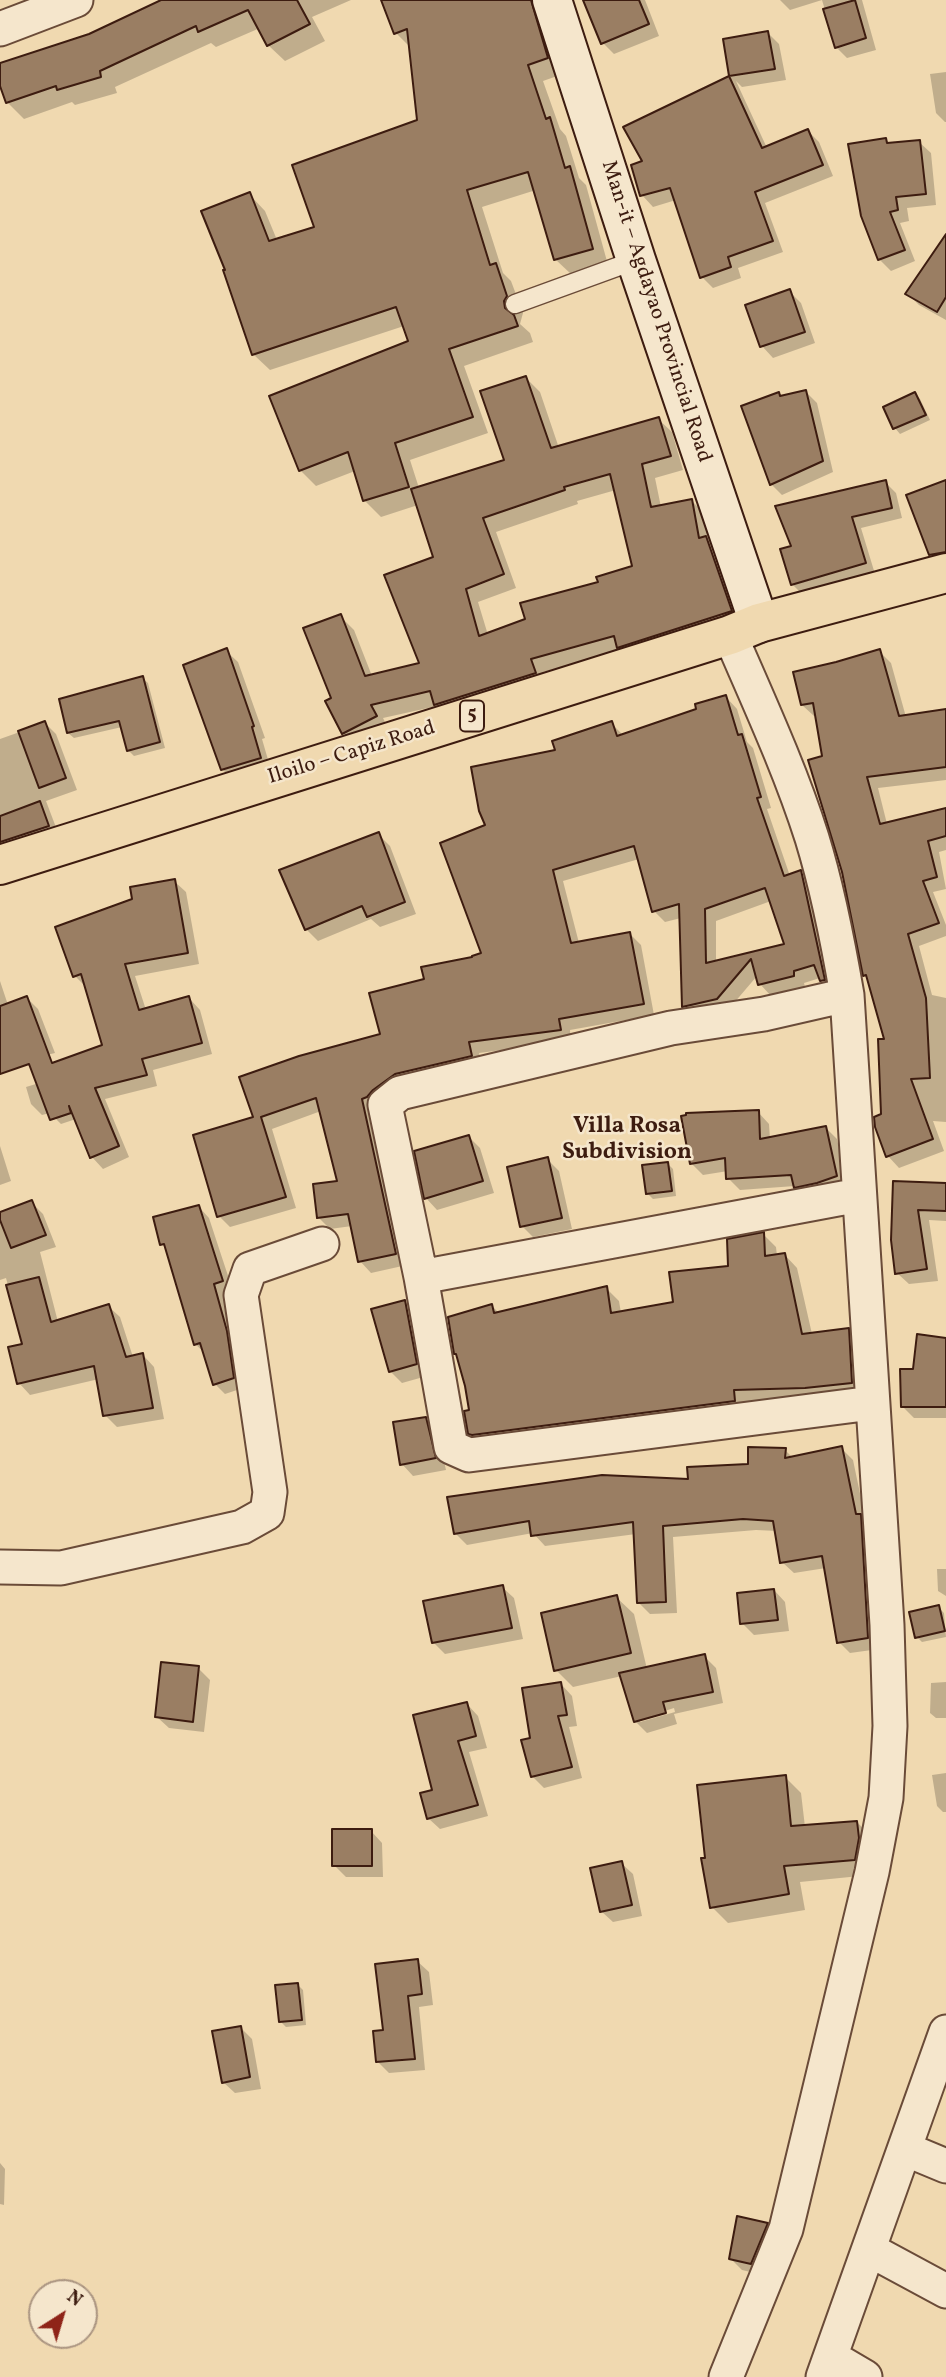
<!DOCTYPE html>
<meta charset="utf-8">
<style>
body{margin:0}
#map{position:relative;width:946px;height:2377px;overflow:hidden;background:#f0d9b0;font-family:Vollkorn,serif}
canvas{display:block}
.north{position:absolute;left:28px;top:2279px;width:70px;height:70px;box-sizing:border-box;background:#f5e6cc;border:2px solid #ab9581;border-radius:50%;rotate:37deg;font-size:19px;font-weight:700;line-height:28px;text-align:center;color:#3d1c10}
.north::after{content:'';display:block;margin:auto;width:24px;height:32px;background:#8f2418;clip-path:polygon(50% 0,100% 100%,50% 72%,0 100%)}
</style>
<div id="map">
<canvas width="946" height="2377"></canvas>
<div class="north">N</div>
</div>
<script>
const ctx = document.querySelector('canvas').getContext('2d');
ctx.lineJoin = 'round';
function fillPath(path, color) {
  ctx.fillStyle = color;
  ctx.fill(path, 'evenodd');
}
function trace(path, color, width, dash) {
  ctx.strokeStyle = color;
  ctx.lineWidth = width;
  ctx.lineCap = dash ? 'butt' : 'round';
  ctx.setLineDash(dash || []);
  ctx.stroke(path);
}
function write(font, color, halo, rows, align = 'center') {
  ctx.font = font + ' Vollkorn,serif';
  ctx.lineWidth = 5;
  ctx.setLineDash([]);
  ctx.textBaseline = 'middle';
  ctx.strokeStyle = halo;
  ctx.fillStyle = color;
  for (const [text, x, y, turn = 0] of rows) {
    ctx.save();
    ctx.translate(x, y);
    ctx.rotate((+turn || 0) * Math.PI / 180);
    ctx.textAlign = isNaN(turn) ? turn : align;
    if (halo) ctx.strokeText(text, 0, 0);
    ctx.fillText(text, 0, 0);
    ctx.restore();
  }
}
const shadow = new Path2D(`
 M168 0H351L312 17 325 41 285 61 268 45 260 28 216 47 211 43 115 87 117 93 75 105 72 102 24 119 7 102 0 81V65L90 36Z
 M383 0H537L563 74 543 81 560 129 566 136 579 178 586 185 608 265 572 275 555 259 536 190 482 207 503 273 511 281 523 313 520 324 530 333 533 342 464 366 488 433 410 460 419 488 506 461 526 378 540 392 559 448 658 419 672 432 683 470 655 478 661 507 692 501 706 515 710 543 720 552 744 624 623 651 543 672 549 687 450 718 437 706 383 718 389 730 357 747 343 733 334 698 340 616 354 630 372 676 422 664 435 558 418 505 381 517 364 500 355 471 316 486 300 470 410 342 404 326 270 370 253 354 249 194 265 211 277 240 317 229 419 122 411 48 396 33ZM616 490 634 567 527 620 488 635 478 602 516 588 496 532 578 504 577 501Z
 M590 0H645L659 36 614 54 603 43Z
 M780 0H862L876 50 847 58 836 47 822 0 790 10Z
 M768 33 779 44 786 80 742 87 736 81 767 148 808 131 819 142 833 176 765 203 783 252 738 268 741 278 713 288 702 277 676 200 653 207 642 195 645 162 626 128 731 77 725 40Z
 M946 72V122H945L936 113 930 74Z
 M886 140 891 145 919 142 931 153 936 205 907 208 909 221 900 223 915 261 891 271 879 259Z
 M946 237V320L919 305 908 294Z
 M789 291 801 303 815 343 773 358 762 346Z
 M806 392 817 403 833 472 782 495 771 484 778 394 782 397Z
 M915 394 920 399 930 420 900 434 895 428 885 407Z
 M885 482 896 493 902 518 861 528 875 574 803 595 792 584 793 547Z
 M946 482V568H945L931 554Z
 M226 651 238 662 265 738 262 739 271 770 234 781 222 769Z
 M879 651 891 663 906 717 946 711V780L878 788 887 824 946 810V850L939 852 946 889 933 892 946 925V936L919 946 932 995 946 998V1122L933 1121 944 1151 899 1168 888 1156 886 1041 869 979 865 975 817 716H814L802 705Z
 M142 678 148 683 165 748 134 756 128 750 122 727 74 738 68 733Z
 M726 697 737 709 747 742 753 748 771 808 767 809 790 876 801 872 812 884 833 992 820 978 804 983 805 987 771 996 760 984 757 976 728 1010 696 1017 684 1006 681 918 665 922 654 911 639 859 563 881 579 943 630 934 641 945 654 1015 570 1030 571 1041 479 1053 483 1067 400 1089 407 1265 371 1273 360 1261 352 1226 330 1229 319 1218 340 1183 321 1111 272 1129 296 1208 230 1227 219 1216 256 1119 383 1036 426 980 484 955 487 826 557 752 611 723 624 736 698 710ZM771 901 786 945 716 962V921Z
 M45 723 56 734 77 790 46 801 60 838 0 847V739Z
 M378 834 390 846 416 914 380 927 371 919 318 941 306 929Z
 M174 881 186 892 199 964 135 976 146 1010 189 998 200 1010 212 1054 153 1070 157 1086 105 1099 129 1157 103 1169 92 1157 76 1119 61 1124 50 1113 42 1115 31 1104 26 1087 82 1070 104 1046 87 988 75 976 134 900Z
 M0 981 8 1005 27 998 38 1009 55 1053 0 1066Z
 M758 1112 769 1124 770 1139 826 1128 837 1139 847 1187 807 1198 795 1186 740 1190 728 1178V1171L703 1175 692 1164Z
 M469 1137 480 1148 494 1193 437 1210 426 1198Z
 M0 1146 11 1181 0 1185Z
 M547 1159 559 1171 572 1229 533 1237 522 1226Z
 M667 1163 673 1169 676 1196 653 1199 648 1194Z
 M894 1183 946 1185V1221L929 1220 938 1281 909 1284 897 1273Z
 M31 1202 43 1214 56 1247 40 1252 58 1322 108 1306 120 1317 133 1357 143 1355 154 1367 164 1419 117 1427 105 1415 99 1379 30 1395 19 1383 24 1345 6 1278 0 1280V1214Z
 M199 1207 209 1218 233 1291 223 1294 237 1343 243 1388 225 1394 215 1384 206 1354 195 1344 168 1250 162 1244Z
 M763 1234 776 1247 777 1256 784 1254 797 1268 812 1334 848 1330 861 1343 865 1395 483 1446 470 1433 471 1411 492 1306 499 1313 606 1288 619 1301 621 1313 675 1303 730 1267Z
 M405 1301 416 1313 427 1376 402 1383 390 1371Z
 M946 1340V1418H914L902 1406 915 1371Z
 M425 1418 437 1430 446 1470 413 1476 402 1464Z
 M841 1448 853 1460 866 1522 879 1649 850 1653 839 1642 826 1568 794 1573 782 1562 777 1531 756 1530 673 1537 677 1613 650 1614 639 1603 636 1534 545 1546 533 1533 467 1545 455 1533 750 1466 785 1450 793 1458Z
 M937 1569H946V1596L938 1591Z
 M502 1587 514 1598 523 1639 445 1654 434 1643Z
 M774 1590 785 1602 789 1631 754 1635 742 1623Z
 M616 1597 634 1614 647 1669 704 1656 716 1668 723 1703 674 1714 677 1724 647 1733 635 1721 622 1676 573 1687 556 1670ZM674 1708 675 1712 640 1722V1719Z
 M938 1607 944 1613 946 1637 922 1642 917 1637Z
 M198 1668 210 1680 204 1732 169 1728 157 1717Z
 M946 1682V1718H936L930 1713 931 1683Z
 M561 1684 572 1696 577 1726 569 1727 582 1778 544 1788 532 1776V1739Z
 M467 1704 478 1716 487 1748 469 1752 488 1816 440 1829 428 1818 434 1791Z
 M946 1773V1812H943L937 1806 932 1775Z
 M785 1777 801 1793 805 1827 857 1822 873 1839 870 1875 800 1882 805 1910 728 1923 712 1907 707 1859Z
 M371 1831 382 1843 383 1877H346L334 1865Z
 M621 1863 633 1874 642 1916 613 1922 601 1911Z
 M417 1961 429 1972 433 2005 419 2007 425 2070 389 2073 377 2061 385 2032Z
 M297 1984 303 1990 306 2025 286 2027 280 2021Z
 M241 2028 252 2039 261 2089 235 2093 223 2082Z
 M0 2163 5 2169 4 2205 0 2204Z
 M767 2224 778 2236 763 2275 742 2270 731 2259Z`);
const building = new Path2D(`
 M161 0H297L310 24 267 46 248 10 198 32 196 26 100 71 101 77 57 90 56 86 6 103 0 86V63L89 34Z
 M381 0H531L548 58 528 65 546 119 550 117 565 168 570 166 593 249 554 260 528 172 467 190 490 265 496 263 507 296 504 301 505 308 514 315 518 326 449 349 473 417 395 443 409 487 363 501 348 452 299 471 269 396 408 341 396 307 252 355 223 270H225L201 211 250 192 269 241 314 227 292 165 417 120 407 29 394 34Z
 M583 0H639L649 24 601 44Z
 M855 0 866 38 835 48 823 9Z
 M768 31 775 69 729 76 723 39Z
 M729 76 762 148 808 129 823 165 755 192 773 241 728 257 731 267 700 278 670 188 640 196 631 165 642 161 623 127Z
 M886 138 887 143 920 140 926 194 896 197 898 210 890 212 905 250 878 260 861 216 848 144Z
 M946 234V297L937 312 905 294Z
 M790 289 805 332 760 347 745 305Z
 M526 376 551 448 659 417 671 456 642 464 651 507 692 499 699 538 706 536 732 611 617 648 614 636 531 659 536 673 434 705 430 691 371 705 377 716 342 734 325 701 331 698 303 628 341 614 365 676 419 663 384 575 433 557 411 489 504 460 480 391ZM610 474 632 566 596 577 598 582 520 603 525 619 479 636 466 589 504 574 483 518 565 490 564 487Z
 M806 390 823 461 770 485 741 406 779 392 780 396Z
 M915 392 926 415 893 429 883 407Z
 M886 480 892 508 852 517 866 563 791 585 780 549 791 546 775 506Z
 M946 480V552L929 555 906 495Z
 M227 648 254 726 252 727 261 758 221 770 183 665Z
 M880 649 899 716 946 709V767L867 777 880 824 946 808V836L928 841 937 877 923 881 939 923 908 934 926 998 930 1078 911 1079 933 1139 886 1157 875 1127 874 1117 881 1114 878 1039H884L866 975 863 976 842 872 808 760 822 756 813 703 801 705 793 672 836 662Z
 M143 676 160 742 127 751 119 721 67 733 59 699Z
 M726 695 738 735 742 734 761 797 757 798 784 876 801 870 825 980 820 981 814 965 794 971V976L758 985 751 959 717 999 682 1007 679 904 652 912 634 846 553 870 571 943 630 932 644 1004 559 1019 561 1030 469 1042 472 1056 395 1074 373 1090 367 1097 362 1099 396 1254 358 1262 348 1214 317 1218 313 1184 337 1181 316 1098 261 1117 286 1197 217 1217 193 1135 253 1117 239 1077 299 1056 380 1034 369 993 424 979 421 967 472 957V956L481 953 440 843 485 825 479 811 471 767 555 750 552 741 612 721 617 736 696 709 695 704ZM765 888 784 944 706 963 705 909Z
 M45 721 66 778 39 788 18 731Z
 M40 801 49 826 0 842V816Z
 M379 832 405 902 367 917 362 906 305 930 279 870Z
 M175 879 188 953 125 964 139 1010 189 996 202 1043 142 1059 147 1075 95 1088 119 1146 90 1158 69 1106 71 1113 50 1120 29 1064 0 1074V1006L27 996 52 1063 102 1045 81 974 73 977 55 927 132 899 130 887Z
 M759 1110 760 1139 826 1126 837 1176 817 1183 794 1188 791 1175 726 1179 725 1158 690 1164 681 1116 686 1115V1113Z
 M469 1135 483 1181 424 1199 414 1151Z
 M548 1157 562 1218 520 1227 507 1167Z
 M668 1162 672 1191 646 1194 642 1165Z
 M893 1181 946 1183V1211L918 1210 927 1269 895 1274 891 1240Z
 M32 1200 46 1235 11 1248 0 1220V1212Z
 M199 1205 223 1281 214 1284 227 1331 234 1378 213 1385 200 1343 194 1345 164 1244 160 1245 153 1217Z
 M764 1232 765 1256 785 1253 802 1334 849 1328 852 1383 805 1388 734 1390 735 1401 472 1435 468 1434 464 1411 469 1410 465 1386 456 1354H454L448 1317 492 1304 494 1313 607 1286 611 1313 673 1302 669 1272 728 1266 727 1239Z
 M39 1277 51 1322 109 1304 126 1357 143 1353 153 1408 103 1416 94 1366 17 1384 8 1347 22 1344 6 1285Z
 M405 1300 417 1364 389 1372 371 1309Z
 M917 1334 946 1338V1407H901L900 1369H913Z
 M426 1417 436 1458 400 1465 393 1422Z
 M842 1446 856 1514H861L868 1638 837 1643 822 1556 780 1563 773 1521 743 1519 663 1526 666 1602 637 1603 633 1522 531 1536 529 1521 454 1534 447 1497 602 1475 688 1479 687 1467 748 1464V1447L786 1448 785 1458Z
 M503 1585 512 1628 432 1643 423 1601Z
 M774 1589 778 1620 740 1624 737 1593Z
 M617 1595 631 1653 554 1671 541 1613Z
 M939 1605 945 1631 915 1638 909 1612Z
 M705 1654 713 1692 663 1702 666 1713 634 1722 619 1673Z
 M161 1662 199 1666 193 1722 155 1717Z
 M561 1682 567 1715 558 1716 572 1767 531 1777 521 1740 530 1738 522 1688Z
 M467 1702 476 1736 458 1741 478 1805 427 1819 420 1793 432 1790 413 1715Z
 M786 1775 791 1826 857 1821 859 1838 855 1860 784 1866 789 1894 710 1908 701 1858H705L697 1785Z
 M332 1829H372V1866H332Z
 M622 1861 632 1905 600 1912 590 1868Z
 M418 1959 422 1994 408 1996 415 2059 376 2062 373 2031 383 2030 375 1964Z
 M298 1983 302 2020 279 2022 275 1985Z
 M241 2026 250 2077 222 2083 212 2031Z
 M737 2216 768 2223 751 2264 729 2259Z`);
const lane = new Path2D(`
 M515 304 636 260`);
const street = new Path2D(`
 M0 29 76 0
 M847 995 764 1014 671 1028 400 1093 385 1105 421 1277 451 1447 469 1455 872 1403
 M421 1277 859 1195
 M0 1567 61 1568 242 1527 267 1513 270 1492 241 1295 250 1269 322 1244
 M905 2149 946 2166
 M870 2250 946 2291
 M831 2357 865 2377
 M726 2377 786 2229 872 1872 886 1798 890 1726 887 1625 847 995C838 942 828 890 812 838 790 769 759 702 730 635
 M823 2377 946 2032`);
const secondary = new Path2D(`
 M552 0 636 260 759 623`);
const highway = new Path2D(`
 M0 865 730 635 759 623 946 573`);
const shields = [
 [472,716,24]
];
const shieldNames = [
 ["5",472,716]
];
const streetNames = [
 ["Man-it – Agdayao Provincial Road",655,312,72],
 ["Iloilo – Capiz Road",352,754,-17]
];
const neighbourhoodNames = [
 ["Villa Rosa",627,1128],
 ["Subdivision",627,1154]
];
fillPath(shadow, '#0003');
fillPath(building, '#9a7e63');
trace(building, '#3d1c10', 2);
trace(lane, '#6a4b38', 21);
trace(street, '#6a4b38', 37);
trace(secondary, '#3d1c10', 42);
trace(highway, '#3d1c10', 42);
trace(lane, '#f5e6cc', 18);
trace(street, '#f5e6cc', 33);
trace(secondary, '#f5e6cc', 38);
trace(highway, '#f0d9b0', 38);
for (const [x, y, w] of shields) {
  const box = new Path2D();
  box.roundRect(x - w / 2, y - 15.5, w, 31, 5);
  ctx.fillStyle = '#f5e6cc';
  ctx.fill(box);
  trace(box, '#3d1c10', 2);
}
write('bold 19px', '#3d1c10', null, shieldNames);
write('21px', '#3d1c10', '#f5e6cc', streetNames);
write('bold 23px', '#3d1c10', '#f5e6cc', neighbourhoodNames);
</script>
